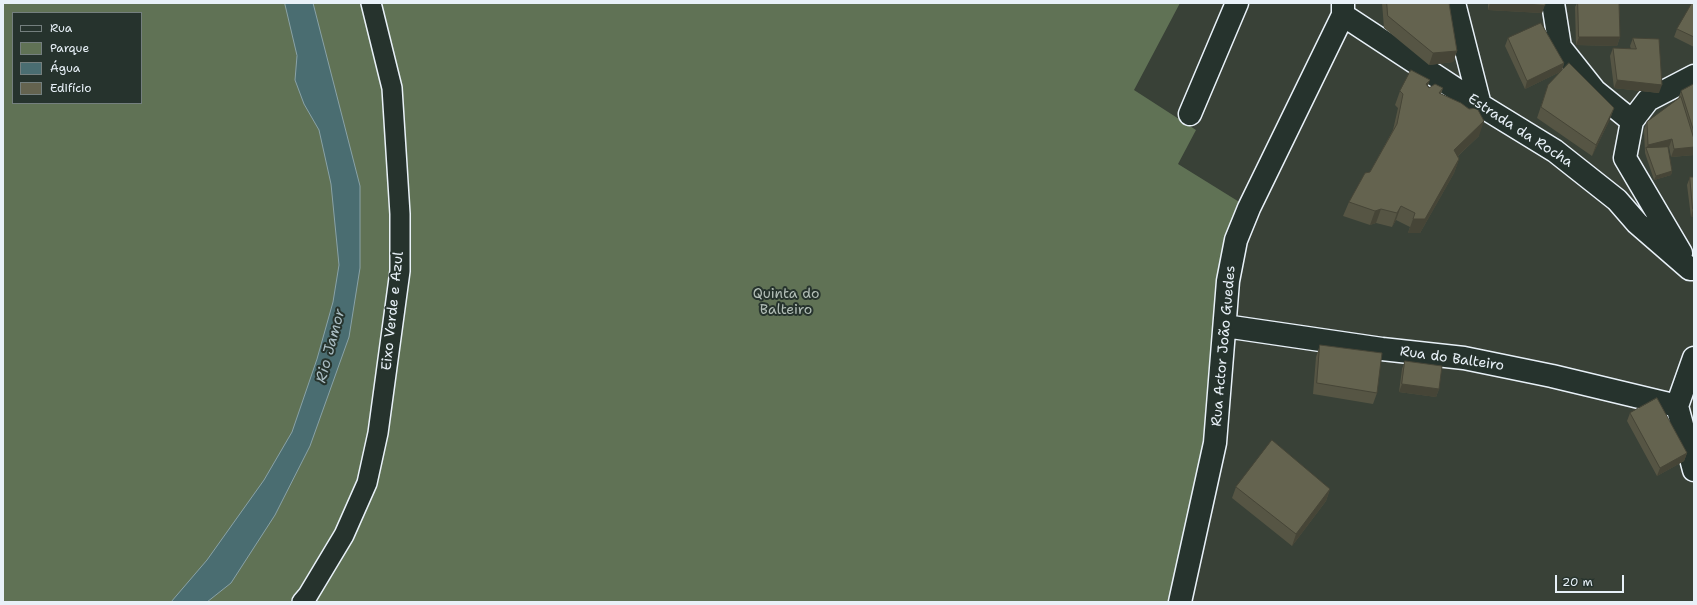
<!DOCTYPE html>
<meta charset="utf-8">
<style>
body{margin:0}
#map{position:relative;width:1697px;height:605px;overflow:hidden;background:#394137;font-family:"Shantell Sans",sans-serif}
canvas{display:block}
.frame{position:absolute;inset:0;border:4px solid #e8f1f8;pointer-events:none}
.legend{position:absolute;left:12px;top:12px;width:130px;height:92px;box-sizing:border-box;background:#26332d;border:1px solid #747f7e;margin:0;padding:5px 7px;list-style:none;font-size:12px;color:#e8f1f8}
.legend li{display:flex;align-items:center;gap:8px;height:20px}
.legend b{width:20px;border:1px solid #747f7e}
.scale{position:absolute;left:1555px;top:575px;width:69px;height:18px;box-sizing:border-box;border:2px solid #e8f1f8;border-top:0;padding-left:5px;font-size:12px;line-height:14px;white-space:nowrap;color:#e8f1f8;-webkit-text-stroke:3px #26332d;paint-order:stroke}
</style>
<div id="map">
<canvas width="1697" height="605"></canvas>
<div class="frame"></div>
<ul class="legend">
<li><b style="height:5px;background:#26332d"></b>Rua</li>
<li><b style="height:11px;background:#607255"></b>Parque</li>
<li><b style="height:11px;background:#4a6d71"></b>Água</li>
<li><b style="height:11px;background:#64634f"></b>Edifício</li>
</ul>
<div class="scale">20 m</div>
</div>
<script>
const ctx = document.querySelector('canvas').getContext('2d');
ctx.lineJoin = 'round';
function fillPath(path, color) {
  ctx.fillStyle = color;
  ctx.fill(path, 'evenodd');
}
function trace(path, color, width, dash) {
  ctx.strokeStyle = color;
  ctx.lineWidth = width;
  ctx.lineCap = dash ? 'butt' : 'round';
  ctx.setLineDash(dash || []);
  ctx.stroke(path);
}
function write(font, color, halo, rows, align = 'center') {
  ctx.font = font + ' "Shantell Sans",sans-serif';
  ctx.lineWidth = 4;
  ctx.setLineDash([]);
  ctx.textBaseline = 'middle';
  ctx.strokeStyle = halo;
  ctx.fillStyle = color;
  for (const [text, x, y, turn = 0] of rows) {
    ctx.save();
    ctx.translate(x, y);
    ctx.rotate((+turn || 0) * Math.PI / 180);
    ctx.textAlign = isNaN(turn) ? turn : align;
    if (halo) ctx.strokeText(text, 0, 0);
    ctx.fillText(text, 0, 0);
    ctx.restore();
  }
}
const green = new Path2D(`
 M3 3H1180L1134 90 1196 130 1178 164 1249 208 1220 390 1180 602H3ZM13 13H141V103H13Z`);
const water = new Path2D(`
 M285 3H313L360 186V268L349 337 310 446 275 515 231 583 207 602H171L207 560 264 480 292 432 317 359 333 302 339 265 331 184 319 130 304 104 295 80 297 56Z`);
const pedestrian = new Path2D(`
 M302 602 308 595 344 535 367 483 378 433 400 271V214L392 88 371 3`);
const minor = new Path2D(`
 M1454 3 1480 105
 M1553 3 1560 47 1595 91 1632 121
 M1343 15 1480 105 1555 151 1617 200 1637 223 1690 269H1694
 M1190 114 1237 3
 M1681 253 1625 158 1632 121 1648 100 1694 76
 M1225 326 1382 349 1464 358 1552 376 1677 406
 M1694 358 1677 406 1694 470
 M1180 602 1215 443 1228 281 1236 240 1249 208 1343 15V3`);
const wall = new Path2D(`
 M1382 3H1449L1457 51 1453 62 1429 65 1384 28Z
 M1488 3H1545L1542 13 1488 10Z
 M1577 3H1619L1620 37 1617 46 1576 45 1575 7Z
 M1694 3V47L1674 37 1677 29Z
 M1508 38 1564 63 1562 71 1525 89 1505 46Z
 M1633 38 1659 93 1614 88 1610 56 1613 48 1631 49 1630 46Z
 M1694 84V155L1671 157 1669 147H1668L1672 171 1671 175 1654 180 1645 153 1644 130 1647 122 1678 99 1681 91Z
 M1548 85 1614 108 1610 119 1592 156 1537 118Z
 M1428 86 1429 88H1443L1441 94 1479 136 1458 156 1459 159 1454 173 1420 233H1408L1410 227 1396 220 1392 227 1376 223 1370 225 1343 216 1349 202 1370 172 1393 130 1398 108 1395 105 1400 91Z
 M1690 177H1694V217H1691L1687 185Z
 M1320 345 1377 393 1373 404 1313 394 1316 357Z
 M1405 361 1439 389 1436 397 1399 392 1402 369Z
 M1630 413 1687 453 1684 461 1657 476 1627 421Z
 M1236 487 1330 489 1326 501 1292 546 1232 498Z`);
const shadedWall = new Path2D(`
 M1490 3H1509L1545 5 1542 13 1488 10Z
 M1579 37H1620L1617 46 1576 45Z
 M1457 51 1453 62 1429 65 1433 53Z
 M1564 63 1562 71 1525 89 1527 81Z
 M1430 80 1425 94 1426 84Z
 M1617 80 1662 85 1659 93 1614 88Z
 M1614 108 1610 119 1592 156 1596 145Z
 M1484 121 1479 136 1449 164 1454 150Z
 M1672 139 1669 147 1648 152 1646 148 1648 145Z
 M1694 147V155L1671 157 1674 149Z
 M1459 159 1454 173 1420 233H1408L1413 219Z
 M1672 171 1671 175 1654 180 1656 176Z
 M1401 206 1396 220 1392 227 1397 213Z
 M1381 209 1376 223 1370 225 1375 211Z
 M1693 209H1694V217H1691Z
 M1402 384 1439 389 1436 397 1399 392Z
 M1687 453 1684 461 1657 476 1660 468Z
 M1330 489 1326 501 1292 546 1296 534Z`);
const building = new Path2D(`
 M1387 3H1449L1457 51 1433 53 1388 16Z
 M1509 3H1545V5Z
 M1578 3H1619L1620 37H1579Z
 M1692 3H1694V37L1677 29Z
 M1541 23 1564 63 1527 81 1508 38Z
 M1633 38 1659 39 1662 85 1617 80 1613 48 1636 49Z
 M1569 63 1614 108 1596 145 1541 107 1548 85Z
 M1411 70 1430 80 1426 84 1429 88 1435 84 1443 88 1439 93 1461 103 1469 109 1477 108 1484 121 1454 150 1459 159 1425 219H1413L1415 213 1401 206 1397 213 1381 209 1375 211 1349 202 1365 173 1370 172 1397 124 1403 94 1400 91Z
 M1694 84V132L1681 91Z
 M1681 97 1694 139V147L1674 149 1672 139 1648 145 1647 122Z
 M1668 147 1672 171 1656 176 1646 148Z
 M1690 177H1694V209H1693Z
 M1320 345 1382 353 1377 393 1317 383Z
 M1405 361 1442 366 1439 389 1402 384Z
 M1657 398 1687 453 1660 468 1630 413Z
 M1272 440 1330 489 1296 534 1236 487Z`);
const streetNames = [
 ["Estrada da Rocha",1520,131,33],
 ["Eixo Verde e Azul",393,311,-84],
 ["Rua Actor João Guedes",1224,346,-85],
 ["Rua do Balteiro",1452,359,8]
];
const parkNames = [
 ["Quinta do",786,294],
 ["Balteiro",786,310]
];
const waterNames = [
 ["Rio Jamor",331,346,-75]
];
fillPath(green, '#607255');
fillPath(water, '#4a6d71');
trace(water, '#89a2a7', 1);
trace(pedestrian, '#e8f1f8', 22);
trace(minor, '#e8f1f8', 25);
trace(pedestrian, '#26332d', 19);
trace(minor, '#26332d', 22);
fillPath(wall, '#565544');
fillPath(shadedWall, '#464537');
fillPath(building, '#64634f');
trace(building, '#464537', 1);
write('14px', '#e8f1f8', '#26332d', streetNames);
write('14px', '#b2beb7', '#26332d', parkNames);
write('italic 15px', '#a9bcc2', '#26332d', waterNames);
</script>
